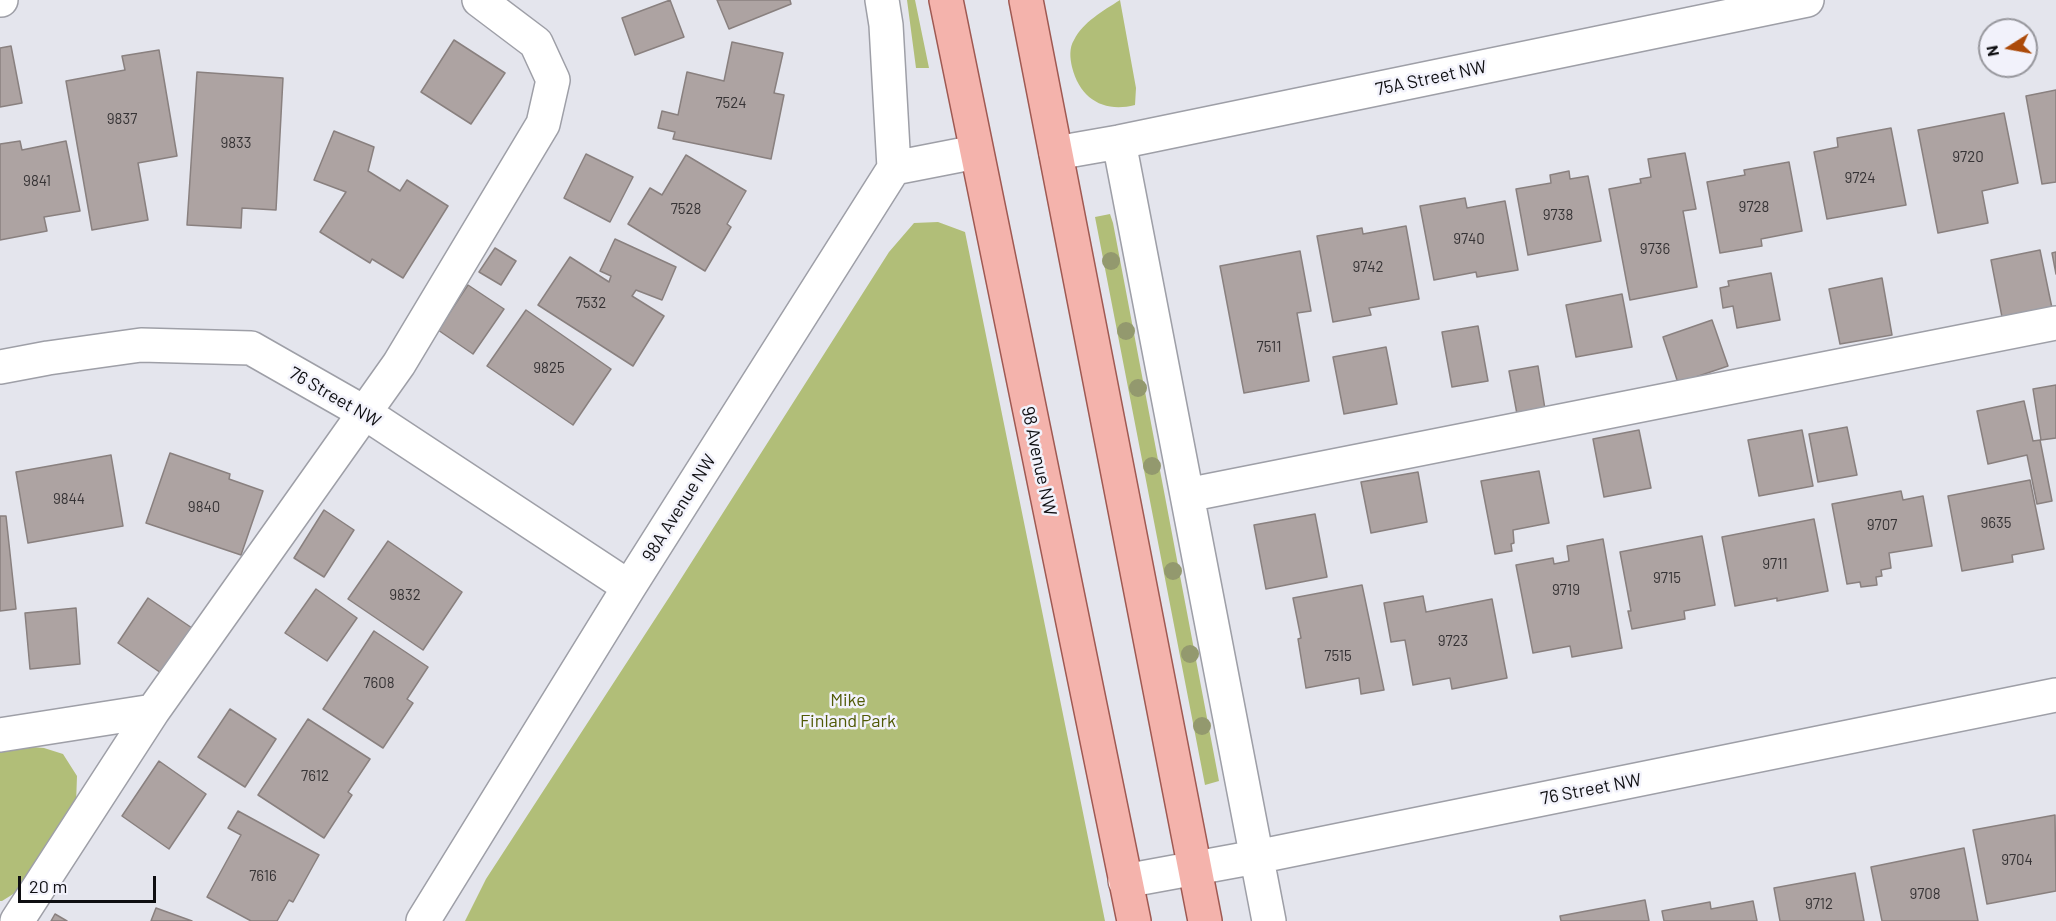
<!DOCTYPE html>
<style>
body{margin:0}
#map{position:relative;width:2056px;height:921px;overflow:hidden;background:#e4e5ed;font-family:Barlow,sans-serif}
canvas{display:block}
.north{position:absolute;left:1978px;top:18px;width:60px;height:60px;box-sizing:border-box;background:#f2f2fb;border:2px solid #97979d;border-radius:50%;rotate:259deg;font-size:16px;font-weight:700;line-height:24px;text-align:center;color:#0e0e11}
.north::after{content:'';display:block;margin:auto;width:21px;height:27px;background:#ac4a09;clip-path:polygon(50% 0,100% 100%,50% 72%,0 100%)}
.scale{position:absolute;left:18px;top:876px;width:138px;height:27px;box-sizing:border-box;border:3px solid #0e0e11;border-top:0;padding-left:8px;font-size:18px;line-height:21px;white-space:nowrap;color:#0e0e11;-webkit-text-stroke:4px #f2f2fb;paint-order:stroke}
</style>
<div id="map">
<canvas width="2056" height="921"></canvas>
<div class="north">N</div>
<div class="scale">20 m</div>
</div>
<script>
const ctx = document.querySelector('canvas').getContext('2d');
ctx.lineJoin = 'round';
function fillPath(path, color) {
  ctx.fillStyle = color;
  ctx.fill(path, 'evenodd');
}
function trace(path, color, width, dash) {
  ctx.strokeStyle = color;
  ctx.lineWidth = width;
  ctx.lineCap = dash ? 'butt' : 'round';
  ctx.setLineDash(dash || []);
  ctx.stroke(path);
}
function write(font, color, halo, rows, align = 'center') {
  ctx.font = font + ' Barlow,sans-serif';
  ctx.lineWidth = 5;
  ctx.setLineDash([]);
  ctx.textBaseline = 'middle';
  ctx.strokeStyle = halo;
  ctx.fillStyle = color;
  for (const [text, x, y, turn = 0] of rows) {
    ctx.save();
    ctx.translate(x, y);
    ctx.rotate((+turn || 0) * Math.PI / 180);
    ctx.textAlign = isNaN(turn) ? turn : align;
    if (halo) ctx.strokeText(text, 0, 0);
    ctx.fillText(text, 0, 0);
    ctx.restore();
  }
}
const green = new Path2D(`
 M907 0H915L929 68H916Z
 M1120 0 1136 88 1135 105C1104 113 1080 99 1072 67 1070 58 1069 48 1074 40 1083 22 1103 11 1120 0Z
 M1110 214 1113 223 1219 781 1205 785 1095 217Z
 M938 222 965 232 1105 921H465L486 879 670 596 889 252 914 223Z
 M8 745 44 748 63 754 77 776 76 804 18 891 2 901H0V748Z`);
const building = new Path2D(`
 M670 0 684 37 635 55 622 18Z
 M717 0H790L791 4 729 29Z
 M454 40 505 73 471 124 421 92Z
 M732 42 783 53 774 93 784 95 771 159 673 139 675 132 658 128 662 111 678 115 687 72 724 81Z
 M11 46 22 103 0 107V48Z
 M159 50 177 156 138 163 148 220 92 230 66 81 125 70 122 56Z
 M197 72 283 78 276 210 242 208 241 228 187 225Z
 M2056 90V182L2042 184 2026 96Z
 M2004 113 2018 183 1982 191 1988 223 1938 233 1918 130Z
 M1891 128 1906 205 1827 219 1814 152 1838 147 1837 138Z
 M334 131 374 147 368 171 400 191 407 180 448 206 403 278 372 259 370 263 320 232 346 192 314 180Z
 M20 141 22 150 66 141 80 211 44 217 47 231 0 240V144Z
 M1685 153 1696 209 1683 211 1697 287 1630 300 1609 189 1641 183 1640 179 1651 177 1648 159Z
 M586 154 633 177 610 222 564 198Z
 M686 155 746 191 727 224 731 227 705 271 628 224 650 188 662 195Z
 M1789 162 1802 231 1761 239 1762 246 1720 253 1707 182 1745 175 1744 170Z
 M1569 171 1570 179 1588 176 1601 241 1528 255 1516 189 1551 183 1550 175Z
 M1465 198 1467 208 1505 201 1518 270 1477 277 1476 272 1434 280 1420 206Z
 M1406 226 1419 299 1369 308 1371 315 1333 322 1317 236 1362 228 1363 234Z
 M615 239 676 267 662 300 636 290 632 296 664 316 633 366 538 305 570 257 609 282 611 276 600 271Z
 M495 248 516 261 501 285 479 272Z
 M2040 250 2052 308 2002 317 1991 260Z
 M1300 251 1311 311 1297 313 1309 381 1244 393 1220 266Z
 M2056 252V274L2052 253Z
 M1771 273 1780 320 1737 328 1733 306 1723 308 1720 288 1729 286 1728 281Z
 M1882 278 1892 335 1840 344 1829 289Z
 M468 285 504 309 473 354 438 330Z
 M1622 294 1632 347 1576 357 1566 305Z
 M526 310 611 369 573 425 487 366Z
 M1712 320 1728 366 1678 383 1663 337Z
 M1478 326 1488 381 1452 387 1442 332Z
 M1386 347 1397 404 1344 414 1333 357Z
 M1538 366 1545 409 1517 414 1509 371Z
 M2056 385V438L2041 440 2033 389Z
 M2024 401 2033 441 2040 440 2052 501 2037 504 2027 455 1988 464 1977 411Z
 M1847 427 1857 475 1818 482 1809 434Z
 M1639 430 1651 488 1604 497 1593 439Z
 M1802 430 1813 486 1759 496 1748 440Z
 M170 453 230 474 229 479 263 491 241 555 146 523Z
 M111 455 123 526 28 543 16 472Z
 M1539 471 1549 523 1513 530 1514 543 1511 544 1512 551 1495 554 1481 481Z
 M1418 472 1427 522 1371 533 1361 482Z
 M2030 480 2044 549 2012 555 2013 562 1962 571 1948 496Z
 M1901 491 1903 500 1923 496 1932 546 1889 553 1891 568 1881 570 1882 576 1876 577 1877 585 1861 587 1860 582 1847 584 1832 504Z
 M324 510 354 530 324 577 294 558Z
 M1315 514 1327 577 1266 589 1254 525Z
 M0 516H6L16 609 0 611Z
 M1814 519 1828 591 1777 601V598L1735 606 1722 537Z
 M1702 536 1715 605 1684 611 1685 619 1632 629 1628 611H1631L1620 552Z
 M1603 539 1622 648 1572 657 1570 646 1533 653 1516 565 1553 558 1554 564 1569 561 1567 546Z
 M388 541 462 592 423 650 348 599Z
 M1362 585 1384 690 1361 694 1359 678 1306 688 1298 639 1301 638 1293 598Z
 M316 589 357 618 327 661 285 633Z
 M1423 596 1426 612 1492 599 1507 678 1452 689 1450 678 1413 685 1405 640 1391 642 1384 603Z
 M148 598 192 628 161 673 118 643Z
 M76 608 80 664 30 669 25 613Z
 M374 631 428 667 407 699 413 703 383 748 323 709Z
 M230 709 276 739 245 787 198 757Z
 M308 719 370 759 348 792 352 795 324 838 258 795Z
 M159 761 206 794 169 849 122 816Z
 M238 811 319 855 293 902 289 900 277 921H251L207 897 241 835 228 828Z
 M2055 815 2056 891 1987 904 1973 830Z
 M1964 848 1978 921H1882L1871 867Z
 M1855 873 1864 921H1780L1774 888Z
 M1645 900 1649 921H1561L1560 916Z
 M1753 901 1757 921H1664L1662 911 1710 902 1711 909Z
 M156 908 192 921H151Z
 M55 914 67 921H51Z`);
const minor = new Path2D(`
 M0 0H1
 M882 0 886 25 894 168
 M1119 142 1269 921
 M1056 153 1119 142 1807 0
 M0 367 48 358 141 345 251 348 365 413 629 587
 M1187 495 2056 323
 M0 735 153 711
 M1125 881 1256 857 2056 695
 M17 921 153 711 399 364 543 124 553 80 536 43 479 0
 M423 921 629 587 894 168 976 152`);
const major = new Path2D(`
 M946 0 1134 921
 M1026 0 1205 921`);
const trees = [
 [1111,261],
 [1126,331],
 [1138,388],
 [1152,466],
 [1173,571],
 [1190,654],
 [1202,726]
];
const numberNames = [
 ["7524",731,103],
 ["9837",122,119],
 ["9833",236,143],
 ["9720",1968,157],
 ["9724",1860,178],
 ["9841",37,181],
 ["9728",1754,207],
 ["7528",686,209],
 ["9738",1558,215],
 ["9740",1469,239],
 ["9736",1655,249],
 ["9742",1368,267],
 ["7532",591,303],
 ["7511",1269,347],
 ["9825",549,368],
 ["9844",69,499],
 ["9840",204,507],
 ["9635",1996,523],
 ["9707",1882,525],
 ["9711",1775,564],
 ["9715",1667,578],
 ["9719",1566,590],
 ["9832",405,595],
 ["9723",1453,641],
 ["7515",1338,656],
 ["7608",379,683],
 ["7612",315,776],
 ["9704",2017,860],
 ["7616",263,876],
 ["9708",1925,894],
 ["9712",1819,904]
];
const streetNames = [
 ["75A Street NW",1431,78,-12],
 ["76 Street NW",335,397,30],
 ["98 Avenue NW",1039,461,78],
 ["98A Avenue NW",679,508,-58],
 ["76 Street NW",1591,789,-11]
];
const parkNames = [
 ["Mike",848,700],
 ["Finland Park",848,721]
];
fillPath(green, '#b1be78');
fillPath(building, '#ada3a2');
trace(building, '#89807f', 1.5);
trace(minor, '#9e9fa7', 36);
trace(major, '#9f5952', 36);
trace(minor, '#fff', 33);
trace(major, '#f4b3ac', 33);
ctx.fillStyle = '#93996e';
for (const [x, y] of trees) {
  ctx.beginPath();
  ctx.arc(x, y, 9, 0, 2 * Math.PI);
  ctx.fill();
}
write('15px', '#363335', null, numberNames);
write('18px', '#0e0e11', '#f2f2fb', streetNames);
write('18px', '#505a06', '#f2f2fb', parkNames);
</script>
